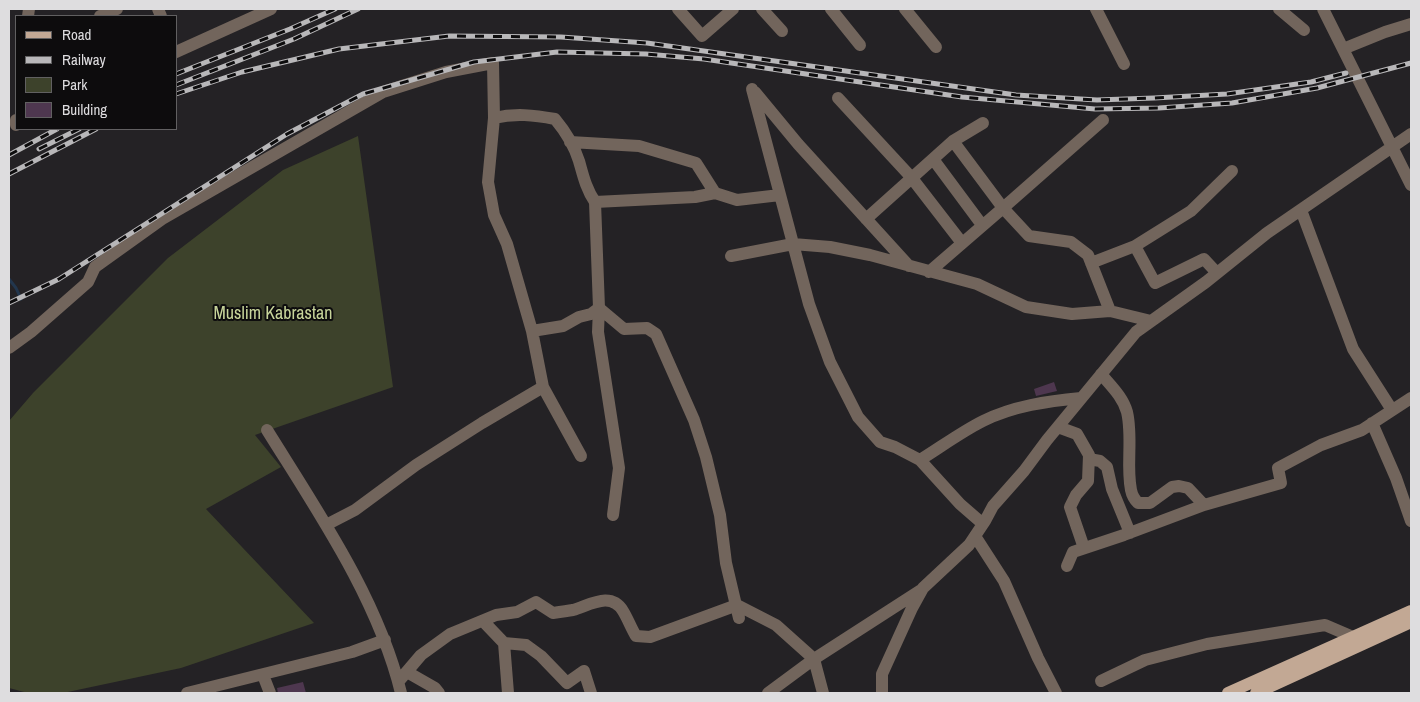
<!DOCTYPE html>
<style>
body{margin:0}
#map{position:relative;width:1420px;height:702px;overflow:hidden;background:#242225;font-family:"Archivo Narrow",sans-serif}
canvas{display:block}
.frame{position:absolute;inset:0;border:10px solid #dedddf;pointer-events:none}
.legend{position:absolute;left:15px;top:15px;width:162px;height:115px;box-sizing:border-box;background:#0d0c0d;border:1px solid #616061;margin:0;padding:6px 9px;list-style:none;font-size:15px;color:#dedddf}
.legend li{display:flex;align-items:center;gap:10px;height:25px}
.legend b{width:25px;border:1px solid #616061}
</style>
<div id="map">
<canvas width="1420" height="702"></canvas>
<div class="frame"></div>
<ul class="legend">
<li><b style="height:6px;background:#c2a894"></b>Road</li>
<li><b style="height:6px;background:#b8b7b9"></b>Railway</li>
<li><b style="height:14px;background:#3d422b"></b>Park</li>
<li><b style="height:14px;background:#4e374f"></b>Building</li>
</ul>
</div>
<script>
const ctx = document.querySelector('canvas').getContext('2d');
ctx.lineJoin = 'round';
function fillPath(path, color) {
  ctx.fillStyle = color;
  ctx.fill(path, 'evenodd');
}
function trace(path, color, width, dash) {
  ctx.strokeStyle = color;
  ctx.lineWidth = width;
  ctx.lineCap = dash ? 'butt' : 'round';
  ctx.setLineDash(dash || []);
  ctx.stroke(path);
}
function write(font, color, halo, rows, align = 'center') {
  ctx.font = font + ' "Archivo Narrow",sans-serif';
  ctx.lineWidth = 4;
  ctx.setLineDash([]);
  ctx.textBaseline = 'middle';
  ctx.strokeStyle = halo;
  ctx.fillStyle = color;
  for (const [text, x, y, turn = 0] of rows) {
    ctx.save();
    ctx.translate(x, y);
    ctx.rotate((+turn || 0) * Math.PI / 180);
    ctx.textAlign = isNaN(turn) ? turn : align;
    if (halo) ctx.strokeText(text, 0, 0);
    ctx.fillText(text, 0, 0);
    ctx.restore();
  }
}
const green = new Path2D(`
 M358 136 393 387 255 435 281 467 206 509 314 623 181 668 63 693H28L9 688V421L33 393 168 258 283 170Z`);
const stream = new Path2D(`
 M9 279 16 288 21 299`);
const building = new Path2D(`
 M1054 382 1057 391 1036 396 1034 389Z
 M303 682 306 693H278L277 688Z`);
const minor = new Path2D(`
 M158 9 161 16
 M678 9 702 36 733 9
 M762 9 782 31
 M831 9 860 45
 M905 9 936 47
 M1096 9 1124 64
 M1279 9 1304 30
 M1323 9 1411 185
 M28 16 29 9
 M100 16 117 9
 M1343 49 1385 32 1411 24
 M176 52 271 9
 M752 89 809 304 830 362 858 417 880 442 895 447 920 460 960 504 983 524
 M755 92 798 144 909 266
 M838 98 911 177 962 243
 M16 120V125
 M1103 120 1003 208 1029 236 1071 242 1088 255 1110 311 1151 321
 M570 142 639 146 696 163 715 193 737 200 780 195
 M933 159 982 225
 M595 202 695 197 715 193
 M1301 210 1353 349 1392 410
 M866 219 953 141 983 123
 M1135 246 1155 283 1204 259 1217 273
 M731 256 793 244 830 247 870 255 977 284 1026 307 1072 314 1110 311
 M1091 263 1135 246 1191 211 1232 171
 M929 272 1003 208 953 141
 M599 308 624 329 647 328 656 334 694 420 706 457 720 515 726 563 739 618
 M599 308 598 332 619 468 613 515
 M9 348 31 332 88 282 95 267 162 219 383 92 446 72 493 63 494 118
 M1101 374C1111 386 1123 397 1127 412 1133 438 1126 465 1131 490 1132 495 1134 499 1138 503H1150L1172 487 1179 486 1188 488 1204 505
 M543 387 581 456
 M1372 423 1396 478 1411 521
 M1058 427 1077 434 1089 455 1088 481 1076 495 1070 507 1084 548
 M267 430C318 512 378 599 401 693
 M1089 459 1100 461 1107 467 1112 489 1130 533
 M920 460C941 447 961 432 983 421 1013 406 1048 401 1081 398
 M326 525 355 510 416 465 482 423 543 387 532 331 507 244 494 215 488 182 494 118C515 113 534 115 555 119 565 131 574 145 579 161 583 175 586 189 595 202L599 308 591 314 579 317 563 326 532 331
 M975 536 1004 581 1038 658 1056 693
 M1067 566 1073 552 1124 535 1204 505 1281 483 1278 468 1321 445 1362 430 1411 398
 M483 621 504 643 508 693
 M504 643 526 645 541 656 567 683 584 671 591 693
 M407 672 435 688 439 693
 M263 675 270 693
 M1101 681 1145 660 1207 644 1325 625 1353 637
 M398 682 421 655 450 634 496 615 517 612 536 602 553 613C560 612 567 611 573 610 590 605 611 591 623 611 628 619 631 628 636 636L650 637 737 605 776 625 814 659 823 693
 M187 693 352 652 385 640
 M768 693 814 659 921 590
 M882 693V674L912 608 923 588 969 545 985 521 993 506 1024 471 1047 440 1136 332 1206 282 1267 233 1411 134`);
const major = new Path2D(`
 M1228 693 1411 611
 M1256 693 1411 622`);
const rail = new Path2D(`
 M176 74 290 29 335 9
 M176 85 294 39 358 9
 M176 94 242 72 339 49 449 36 561 37 647 43 1016 95 1097 100 1154 98 1227 94 1311 82 1346 73
 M39 149 79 129
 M9 155 57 129
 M9 174 96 129
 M9 303 59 279 287 134 363 94 474 62 557 52 646 54 704 59 962 97 1095 109 1159 108 1232 103 1317 88 1411 63`);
const parkNames = [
 ["Muslim Kabrastan",273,314]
];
fillPath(green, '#3d422b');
trace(stream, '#22364d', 3);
fillPath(building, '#4e374f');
trace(minor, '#72655c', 12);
trace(major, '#c2a894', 12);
trace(rail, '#b8b7b9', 5);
trace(rail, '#0d0c0d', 3, [9]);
write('18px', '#c7d49a', '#0d0c0d', parkNames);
</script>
